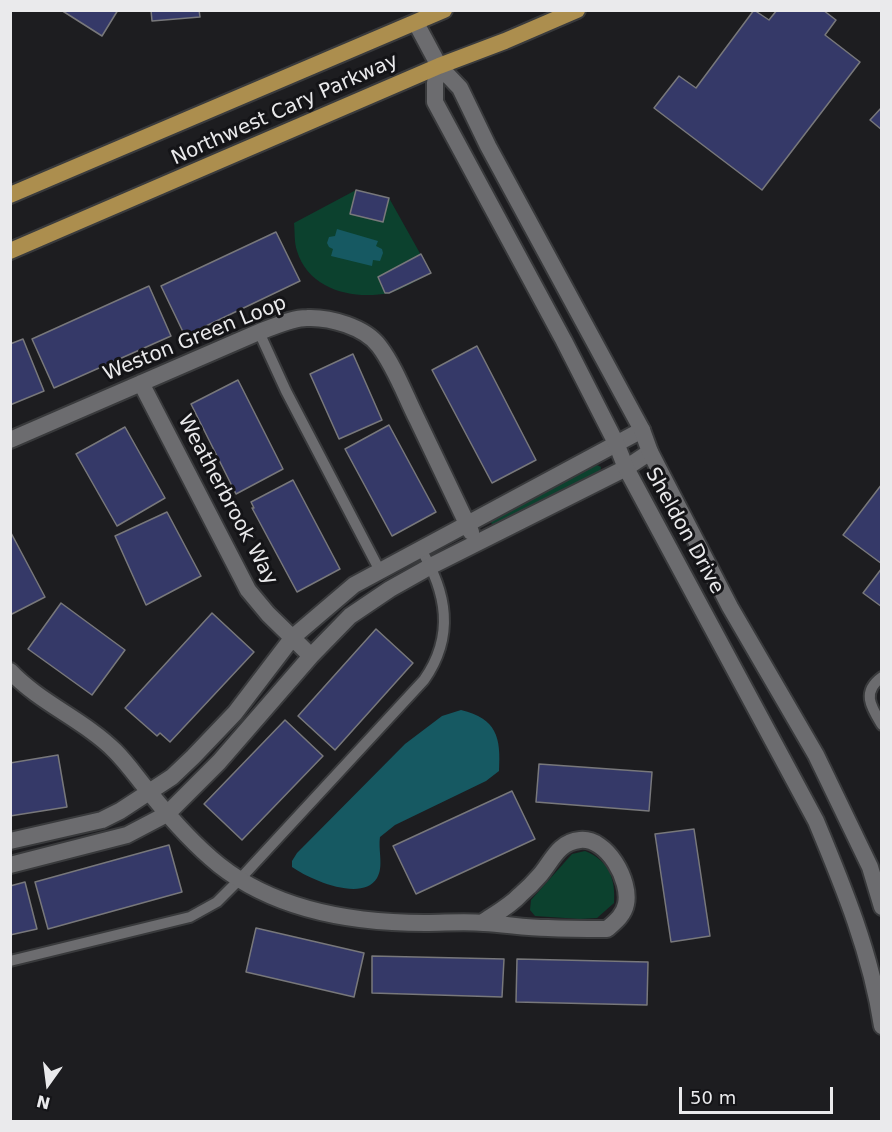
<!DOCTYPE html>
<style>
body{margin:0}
#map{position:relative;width:892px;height:1132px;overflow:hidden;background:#1d1d20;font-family:"DejaVu Sans",sans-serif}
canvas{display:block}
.frame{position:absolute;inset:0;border:12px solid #eaeaec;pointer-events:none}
.north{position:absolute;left:18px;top:1054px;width:60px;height:60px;-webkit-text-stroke:4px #141417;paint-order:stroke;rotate:194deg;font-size:16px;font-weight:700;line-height:24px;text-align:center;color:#eaeaec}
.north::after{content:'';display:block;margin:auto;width:21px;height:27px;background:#eaeaec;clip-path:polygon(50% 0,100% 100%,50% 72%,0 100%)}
.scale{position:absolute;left:679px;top:1087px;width:154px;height:27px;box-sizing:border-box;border:3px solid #eaeaec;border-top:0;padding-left:8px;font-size:18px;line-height:21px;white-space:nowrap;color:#eaeaec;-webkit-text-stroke:4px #141417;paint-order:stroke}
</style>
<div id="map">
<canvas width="892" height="1132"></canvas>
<div class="frame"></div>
<div class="north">N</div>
<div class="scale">50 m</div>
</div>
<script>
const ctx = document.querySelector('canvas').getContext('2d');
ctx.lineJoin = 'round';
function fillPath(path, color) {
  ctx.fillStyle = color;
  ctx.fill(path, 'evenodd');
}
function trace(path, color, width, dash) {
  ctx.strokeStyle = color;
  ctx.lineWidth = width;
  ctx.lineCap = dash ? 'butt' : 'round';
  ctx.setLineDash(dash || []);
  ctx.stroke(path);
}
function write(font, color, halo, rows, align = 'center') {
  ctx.font = font + ' "DejaVu Sans",sans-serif';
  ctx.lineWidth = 6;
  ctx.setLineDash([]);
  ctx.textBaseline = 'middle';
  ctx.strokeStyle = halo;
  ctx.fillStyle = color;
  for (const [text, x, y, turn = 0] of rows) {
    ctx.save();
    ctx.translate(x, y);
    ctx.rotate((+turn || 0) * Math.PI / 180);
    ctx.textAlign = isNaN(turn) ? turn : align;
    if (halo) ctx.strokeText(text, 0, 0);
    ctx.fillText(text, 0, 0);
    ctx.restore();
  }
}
const green = new Path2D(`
 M356 190 389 198 431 273C421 278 399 291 389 293 353 300 309 290 297 251 294 242 295 232 294 223Z
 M597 465 601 467 600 472 495 526 491 523 494 516Z
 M585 851C608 860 616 878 614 903L597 918 580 919 535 916 530 910 531 900 572 854Z`);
const water = new Path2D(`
 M337 229 378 241 376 246 382 249 383 253 380 261 373 260 372 266 331 256 333 249 329 247 327 243 329 237 335 236Z
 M461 710C497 719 501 737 499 771L486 781 395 825 380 837C378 850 384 867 377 878 362 903 309 879 292 867V861L297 853 405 744 442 716Z`);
const building = new Path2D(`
 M61 10H118L102 36Z
 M151 10H199L200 17 152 21Z
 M754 10 769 20 777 10H823L836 20 825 35 860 62 762 190 654 108 679 76 696 88Z
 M882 107V130L870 120Z
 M356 190 389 198 383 222 350 214Z
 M276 232 300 281 185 336 161 286Z
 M421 254 431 273 389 293H385L378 277Z
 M149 286 171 336 54 388 32 339Z
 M23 339 44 391 10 405V344Z
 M477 346 536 460 492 483 432 370Z
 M353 354 382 420 339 439 310 374Z
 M238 380 283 469 236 494 191 404Z
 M389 425 436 512 392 536 345 449Z
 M125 427 165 498 117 526 76 454Z
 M293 480 340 569 297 592 252 508H254L251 502Z
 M882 484V564L843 535Z
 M167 512 201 576 146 605 115 536Z
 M10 531 45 597 12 614 10 611Z
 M882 568V607L863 593Z
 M61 603 125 650 92 695 28 649Z
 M212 613 254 652 170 742 160 733 157 736 125 708Z
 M376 629 413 663 335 750 298 716Z
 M285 720 323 756 242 840 204 804Z
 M58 755 67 807 10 816V763Z
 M539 764 652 772 649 811 536 802Z
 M512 791 535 839 416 894 393 846Z
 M694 829 710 936 671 942 655 834Z
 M169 845 182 892 48 929 35 882Z
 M25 882 37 929 10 935V886Z
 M256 928 364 953 354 997 246 972Z
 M372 956 504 959 502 997 372 993Z
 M517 959 648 962 647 1005 516 1002Z`);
const service = new Path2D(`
 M259 332 286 391 379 569
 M882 677C861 692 871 707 882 725
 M10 961 190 917 217 902 240 879 424 680C455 636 447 592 420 548`);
const minor = new Path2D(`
 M141 383 248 590 268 614 311 656
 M10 440 259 332C274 327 291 318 307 318 330 317 365 327 379 346 395 367 405 395 417 419 435 457 453 494 471 532
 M10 671C40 703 84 720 115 751 128 764 138 779 150 793 171 819 193 844 219 865 277 911 354 923 425 923 445 923 465 921 484 923 505 924 526 928 548 928 567 929 587 929 607 929 615 922 624 915 626 904 631 881 607 837 580 840 558 842 552 861 540 875 534 882 527 889 520 895 510 906 495 914 483 922
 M10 841 102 820 120 811 172 777 193 757 235 713 293 637 354 585 642 430
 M10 865 127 835 167 814 219 762 311 656 350 616 390 589 431 566 626 468 650 452`);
const tertiary = new Path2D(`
 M416 23 439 66 460 88 488 146 642 430 650 452 730 607 816 755 870 867 882 907
 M439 66 435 83V102L564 341 616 443 626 468 816 821C844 888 871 954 882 1026`);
const primary = new Path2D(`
 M10 195 444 10
 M10 251 439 66 505 41 577 10`);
const streetNames = [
 ["Northwest Cary Parkway",285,110,-24],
 ["Weston Green Loop",195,339,-22],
 ["Weatherbrook Way",227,500,62],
 ["Sheldon Drive",684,531,61]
];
fillPath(green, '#0c412e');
fillPath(water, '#165962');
fillPath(building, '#353968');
trace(building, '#78787b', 1.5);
trace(service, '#393a3c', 14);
trace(minor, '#393a3c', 20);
trace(tertiary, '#393a3c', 20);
trace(primary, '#393a3c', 20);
trace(service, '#6c6c6f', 10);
trace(minor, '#6c6c6f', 16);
trace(tertiary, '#6c6c6f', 16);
trace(primary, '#ac8e4e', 16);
write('20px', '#eaeaec', '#141417', streetNames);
</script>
